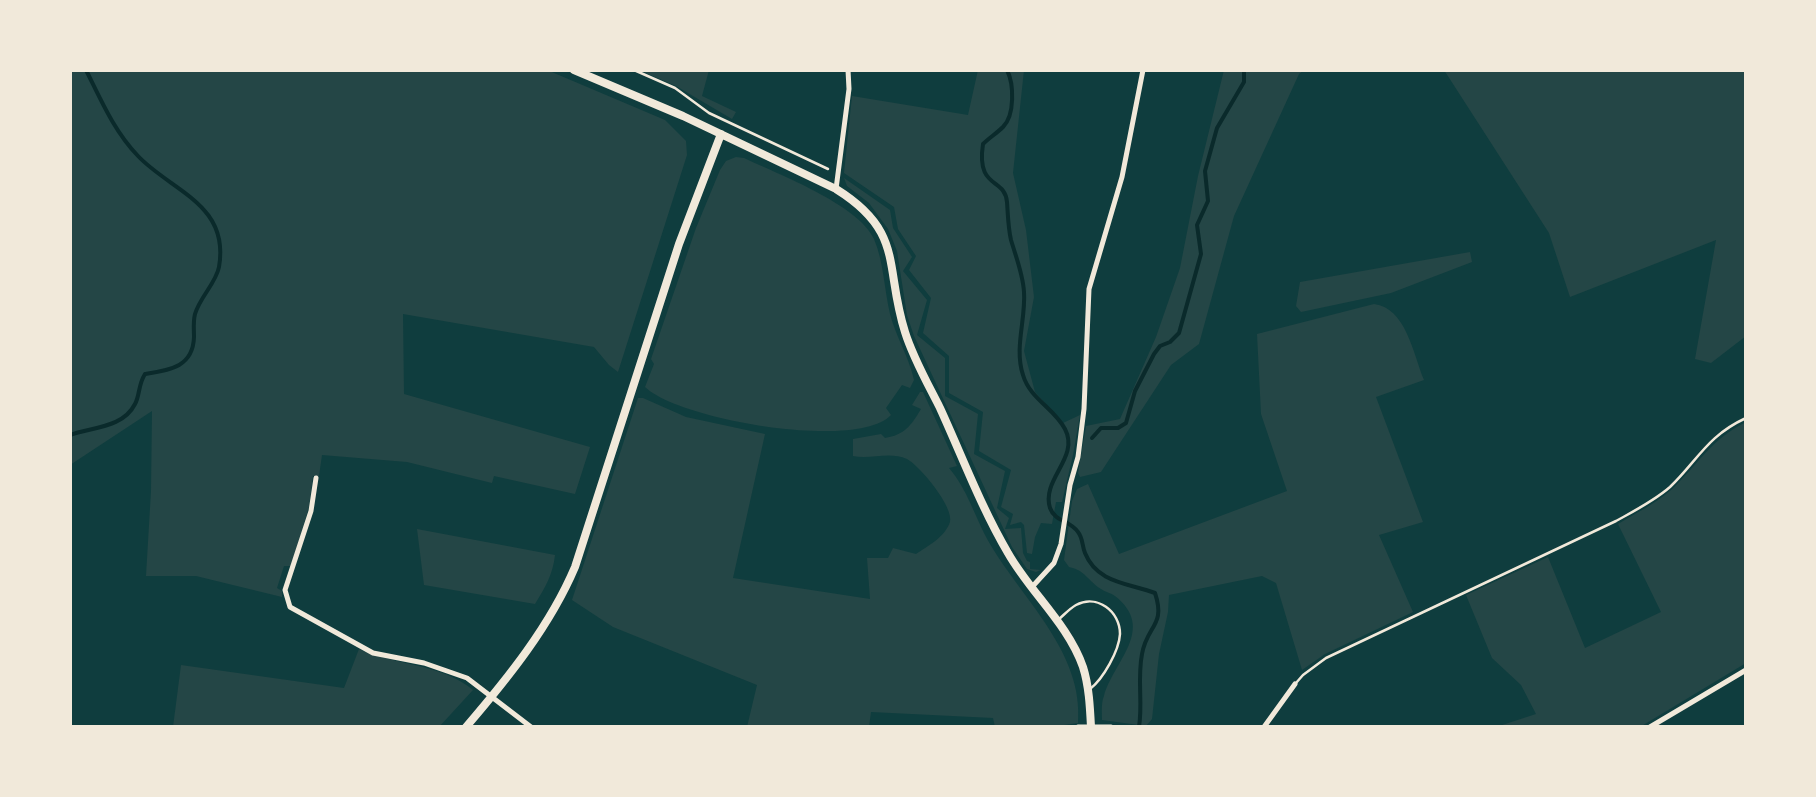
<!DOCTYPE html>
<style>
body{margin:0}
#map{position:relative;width:1816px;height:797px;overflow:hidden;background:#0f3d3e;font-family:"Space Grotesk",sans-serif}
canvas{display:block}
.frame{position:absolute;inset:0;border:72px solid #f1e9da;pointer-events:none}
</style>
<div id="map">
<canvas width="1816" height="797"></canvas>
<div class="frame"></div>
</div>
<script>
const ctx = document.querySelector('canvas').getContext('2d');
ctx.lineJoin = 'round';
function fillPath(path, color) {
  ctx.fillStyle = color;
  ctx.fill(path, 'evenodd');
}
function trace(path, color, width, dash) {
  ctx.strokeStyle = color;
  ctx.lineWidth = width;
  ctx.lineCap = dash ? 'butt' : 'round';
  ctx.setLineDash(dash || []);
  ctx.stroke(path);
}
const green = new Path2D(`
 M70 70H547L665 120 686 141 687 155 618 372 609 365 594 347 403 314 404 394 590 447 575 494 494 476 492 483 407 462 322 455 319 476H313L309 507 291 566H284L277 588 282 591V597L196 576H146L151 491 152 411 70 465Z
 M639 70H709L702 96 736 112 732 119 676 86Z
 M978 70H1024L1013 173 1026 230 1034 297 1024 351 1035 392 1063 423 1080 415 1073 455 1062 502H1056L1052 524 1041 523 1035 537 1032 554 1027 553 1024 525 1021 522 1010 525 1013 514 1001 507 1011 470 979 451 983 412 949 393V356L923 333 931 298 909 270 916 256 898 229 894 207 844 173 852 96 968 115Z
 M1224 70H1304L1299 74 1234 216 1199 344 1171 365 1101 472 1080 477 1078 473 1086 426 1120 419 1156 337 1180 268 1198 176Z
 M1444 70H1746V336L1711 363 1695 359 1716 240 1570 297 1549 233Z
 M736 157 744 158C778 174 859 205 874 239 884 263 884 289 890 314 896 337 909 357 914 380L910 388 902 385 886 408 891 415C858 451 679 420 645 387L654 364 651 359 696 228 720 170 726 161Z
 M844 178 890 210 893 228 912 257 903 271 927 300 917 335 945 358V396L978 414 974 454 1005 471 997 508 1009 518 1005 529 1021 528 1023 553 1027 561 1030 562V569L1041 570 1036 572 1027 569 1012 547 914 336 907 315 897 251 888 229 869 203 847 186Z
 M1470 252 1472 262 1391 293 1301 312 1296 306 1300 282Z
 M1374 304C1406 308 1413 353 1424 380L1376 397 1423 522 1379 535 1413 612 1325 654 1302 670 1276 583 1262 576 1169 595 1168 612 1159 654 1152 719 1146 726 1102 720C1102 712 1101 703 1104 696 1113 662 1157 629 1115 596 1111 593 1105 592 1101 589 1088 581 1085 570 1069 567L1064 560 1072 501 1077 489 1088 484 1119 554 1287 491 1261 414 1257 334Z
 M920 392H923L957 466 949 468C968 490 975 518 990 544 1023 600 1084 653 1078 723L1051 727H995L993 718 871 712 869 727H747L757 685 613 627 572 600 638 398H643L686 417 765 434 733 578 870 599 867 558H888L893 548 916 554C928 546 945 537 950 522 954 507 920 466 907 459 889 451 870 460 853 456V439L881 434 885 438C904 435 911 426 921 409L912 405Z
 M1746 422V663L1640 727H1496L1536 714 1521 685 1492 658 1466 595 1548 557 1585 648 1661 612 1618 524C1636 513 1655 504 1671 490 1699 464 1710 440 1746 422Z
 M417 529 555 555C553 574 545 588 535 604L424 585Z
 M359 649C395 666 441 663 473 690L439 727H173L181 665 344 688Z`);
const stream = new Path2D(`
 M1007 70C1014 84 1015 115 1003 127 997 133 989 138 983 144 976 190 1005 177 1007 202 1008 215 1008 227 1011 240 1016 257 1023 274 1024 292 1026 319 1014 348 1023 375 1030 399 1054 408 1065 429 1080 458 1041 479 1050 508 1055 522 1070 520 1078 532 1083 538 1082 546 1085 553 1097 583 1128 583 1155 593 1166 626 1147 625 1142 654 1137 680 1143 702 1139 727
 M70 435C92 427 123 428 135 404 140 395 138 385 145 374 170 370 193 367 194 337 194 329 193 322 195 314 200 297 216 283 219 267 230 204 171 191 138 156 114 131 101 100 86 70
 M1092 438 1101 428H1118L1126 423 1135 391 1154 354 1160 346 1170 342 1179 333 1201 254 1197 225 1208 201 1205 171 1217 128 1244 82V70`);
const path = new Path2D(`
 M634 70 675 88 709 113 828 169`);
const service = new Path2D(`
 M1058 620C1064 615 1069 609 1076 605 1097 594 1120 611 1120 634 1119 651 1103 679 1090 689
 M1296 683 1303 675 1326 658 1616 521C1634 511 1654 501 1670 487 1698 460 1707 436 1746 418`);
const minor = new Path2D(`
 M836 189 849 89 848 70
 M316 478 311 511 285 590 290 607 373 653 424 663 467 678 531 727
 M1032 587 1054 563 1061 544 1070 485 1078 457 1084 409 1089 289 1122 177 1143 70
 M1078 727H1111
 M1264 727 1295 684
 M1650 727 1746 670`);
const tertiary = new Path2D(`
 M574 70 683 116 836 189C905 232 884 266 905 332 913 358 928 384 940 408 962 456 981 507 1008 553 1030 592 1068 624 1083 667 1089 686 1090 707 1091 727
 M466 727C508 678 550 626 575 567L679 244 721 134`);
fillPath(green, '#244646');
trace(stream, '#0a2a2b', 4);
trace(path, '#f1e9da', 2.5);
trace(service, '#f1e9da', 2.5);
trace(minor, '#f1e9da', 5);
trace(tertiary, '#f1e9da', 8);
</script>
